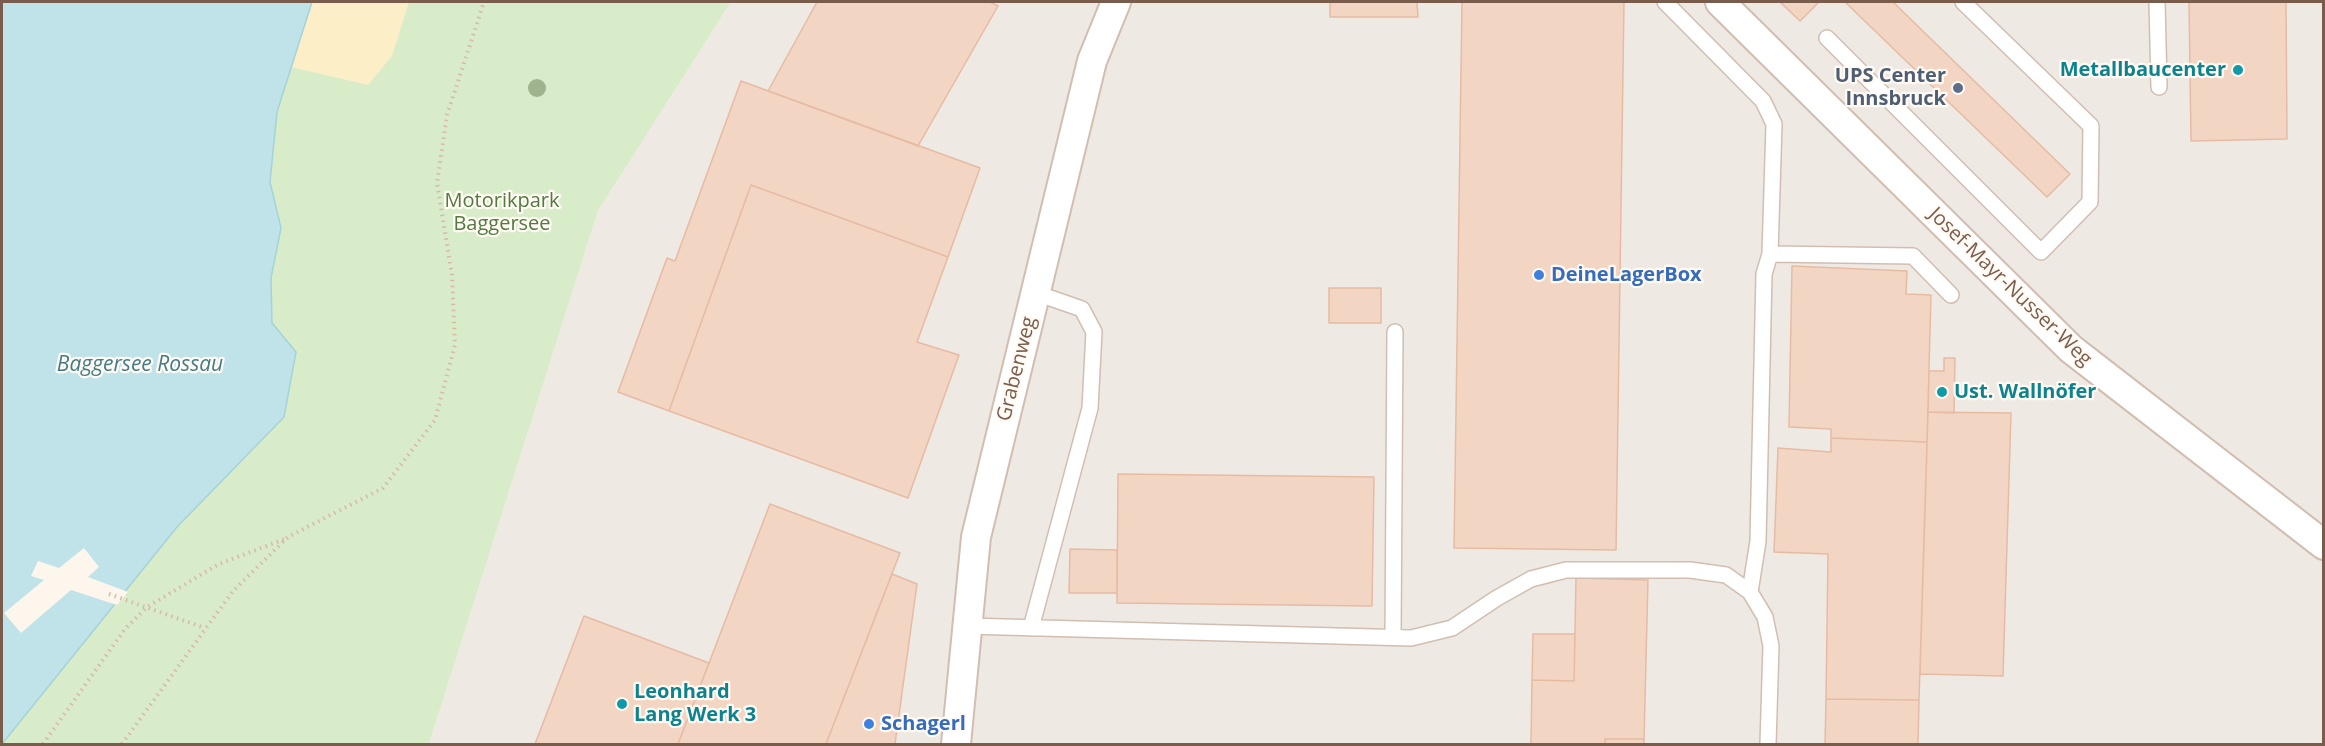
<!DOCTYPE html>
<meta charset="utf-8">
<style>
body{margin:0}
#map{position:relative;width:2325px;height:746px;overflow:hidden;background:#fdf6ec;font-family:"Open Sans",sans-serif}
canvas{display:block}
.frame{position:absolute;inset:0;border:3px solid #7a5c4d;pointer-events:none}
</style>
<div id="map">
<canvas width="2325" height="746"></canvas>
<div class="frame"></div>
</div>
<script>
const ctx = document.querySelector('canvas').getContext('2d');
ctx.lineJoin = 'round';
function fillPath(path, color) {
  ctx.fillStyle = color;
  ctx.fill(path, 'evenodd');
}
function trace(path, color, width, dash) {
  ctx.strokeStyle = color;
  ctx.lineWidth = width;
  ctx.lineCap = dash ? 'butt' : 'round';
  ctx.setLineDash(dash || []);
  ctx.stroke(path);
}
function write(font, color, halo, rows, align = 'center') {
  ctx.font = font + ' "Open Sans",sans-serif';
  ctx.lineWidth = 4.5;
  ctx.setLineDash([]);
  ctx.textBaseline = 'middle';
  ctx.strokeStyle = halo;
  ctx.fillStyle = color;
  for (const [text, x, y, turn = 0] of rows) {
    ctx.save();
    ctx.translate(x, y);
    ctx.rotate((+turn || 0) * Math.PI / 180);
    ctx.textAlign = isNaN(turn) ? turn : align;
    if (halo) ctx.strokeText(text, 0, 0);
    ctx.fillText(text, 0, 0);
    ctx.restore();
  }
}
const industrial = new Path2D(`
 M731 2H2323V744H429L598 211Z`);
const green = new Path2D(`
 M2 2H731L598 211 429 744H2Z`);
const sand = new Path2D(`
 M312 2H409L392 56 368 85 291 67Z`);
const water = new Path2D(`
 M2 2H312L277 112 270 182 281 228 271 278 272 323 296 352 284 417 177 527 2 744Z`);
const pier = new Path2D(`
 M84 548 99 567 88 577 128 592 117 605 71 590 21 633 4 613 44 580 31 576 38 561 59 568Z`);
const building = new Path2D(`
 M817 2H990L998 6 918 146 768 91Z
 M1330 2H1417L1418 17H1330Z
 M1462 2H1624L1616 550 1454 548Z
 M1780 2H1819L1800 21Z
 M1845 2H1893L2070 174 2047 197Z
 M2189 2H2286L2287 139 2191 141Z
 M741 81 980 168 948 257 751 185 669 411 618 392 667 258 675 261Z
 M751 185 948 257 917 342 959 355 908 498 669 411Z
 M1792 266 1907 271 1906 294 1931 295 1927 442 1831 438V429L1789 427Z
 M1329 288H1381V323H1329Z
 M1944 358H1955L1954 413 1928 412 1929 371H1944Z
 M1928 412 2011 413 2003 676 1920 674Z
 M1831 438 1927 442 1919 700 1826 699 1828 554 1774 552 1778 448 1831 452Z
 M1118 474 1374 477 1372 606 1117 603Z
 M770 504 900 553 826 744H678Z
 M1070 549 1117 550V593H1069Z
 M892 574 917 584 895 744H826Z
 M1576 578 1648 580 1644 739H1605V744H1531L1532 680 1574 681Z
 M584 616 709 663 678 744H535Z
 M1533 634H1575L1574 681 1532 680Z
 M1826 699 1919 700 1918 744H1825Z
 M1605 739H1644V744H1605Z`);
const path = new Path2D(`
 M109 594 205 628
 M43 744 125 629 147 607 219 564 285 539
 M122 744 233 591 288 537 383 488 435 420 455 345 452 275 437 183 447 115 484 2`);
const lane = new Path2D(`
 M1665 2 1763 101 1774 124 1770 254 1913 256 1951 295
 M2157 2 2159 87
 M1827 38 2041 252 2090 202 2091 126 1963 2
 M1750 592 1758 541 1764 274 1770 254
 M967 626 1411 638 1452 628 1497 598 1531 579 1566 570H1690L1726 575 1750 592 1765 617 1771 646 1768 744
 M1031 628 1090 408 1094 332 1082 309 1036 293
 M1393 637 1395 332`);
const street = new Path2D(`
 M1720 2 2071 349 2324 545
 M956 744 976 537 1092 61 1116 2`);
const trees = [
 [537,88]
];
const markers = [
 [2238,70,6,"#0f9aa8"],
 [1958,88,6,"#5c6f8a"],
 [1539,275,6,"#3f7fe0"],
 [1942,392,6,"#0f9aa8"],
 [622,704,6,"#0f9aa8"],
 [869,724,6,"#3f7fe0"]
];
const cultureNames = [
 ["Metallbaucenter",2226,70,"right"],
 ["Ust. Wallnöfer",1954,392],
 ["Leonhard",634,692],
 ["Lang Werk 3",634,715]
];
const serviceNames = [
 ["UPS Center",1946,76],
 ["Innsbruck",1946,99]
];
const parkNames = [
 ["Motorikpark",502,201],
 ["Baggersee",502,224]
];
const shopNames = [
 ["DeineLagerBox",1551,275],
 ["Schagerl",881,724]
];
const streetNames = [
 ["Josef-Mayr-Nusser-Weg",2010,287,44],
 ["Grabenweg",1017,369,-76]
];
const waterNames = [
 ["Baggersee Rossau",140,365]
];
fillPath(industrial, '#efe9e4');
fillPath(green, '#d8ecc9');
fillPath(sand, '#fcefc7');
fillPath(water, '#bfe3e8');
trace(water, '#a5d3da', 1.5);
fillPath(pier, '#fdf6ec');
fillPath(building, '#f3d5c3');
trace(building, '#e6bba3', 1.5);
trace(lane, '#d1beb0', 18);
trace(street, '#d1beb0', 32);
trace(path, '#d9b8a5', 4, [1.5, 4.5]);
trace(lane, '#fff', 15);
trace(street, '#fff', 28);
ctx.fillStyle = '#a0b28e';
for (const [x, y] of trees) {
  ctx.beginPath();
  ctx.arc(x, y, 9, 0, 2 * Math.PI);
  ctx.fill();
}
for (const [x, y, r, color] of markers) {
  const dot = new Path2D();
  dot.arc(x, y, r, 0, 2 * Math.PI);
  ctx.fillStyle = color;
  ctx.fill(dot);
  trace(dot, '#fffaf3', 2);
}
write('bold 20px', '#0d838f', '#fffaf3', cultureNames, 'left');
write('bold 20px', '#4e5e75', '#fffaf3', serviceNames, 'right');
write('20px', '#537a41', '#fffaf3', parkNames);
write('bold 20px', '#366cbe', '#fffaf3', shopNames, 'left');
write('20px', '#7a5c4d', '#fffaf3', streetNames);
write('italic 21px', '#437c86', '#fffaf3', waterNames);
</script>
